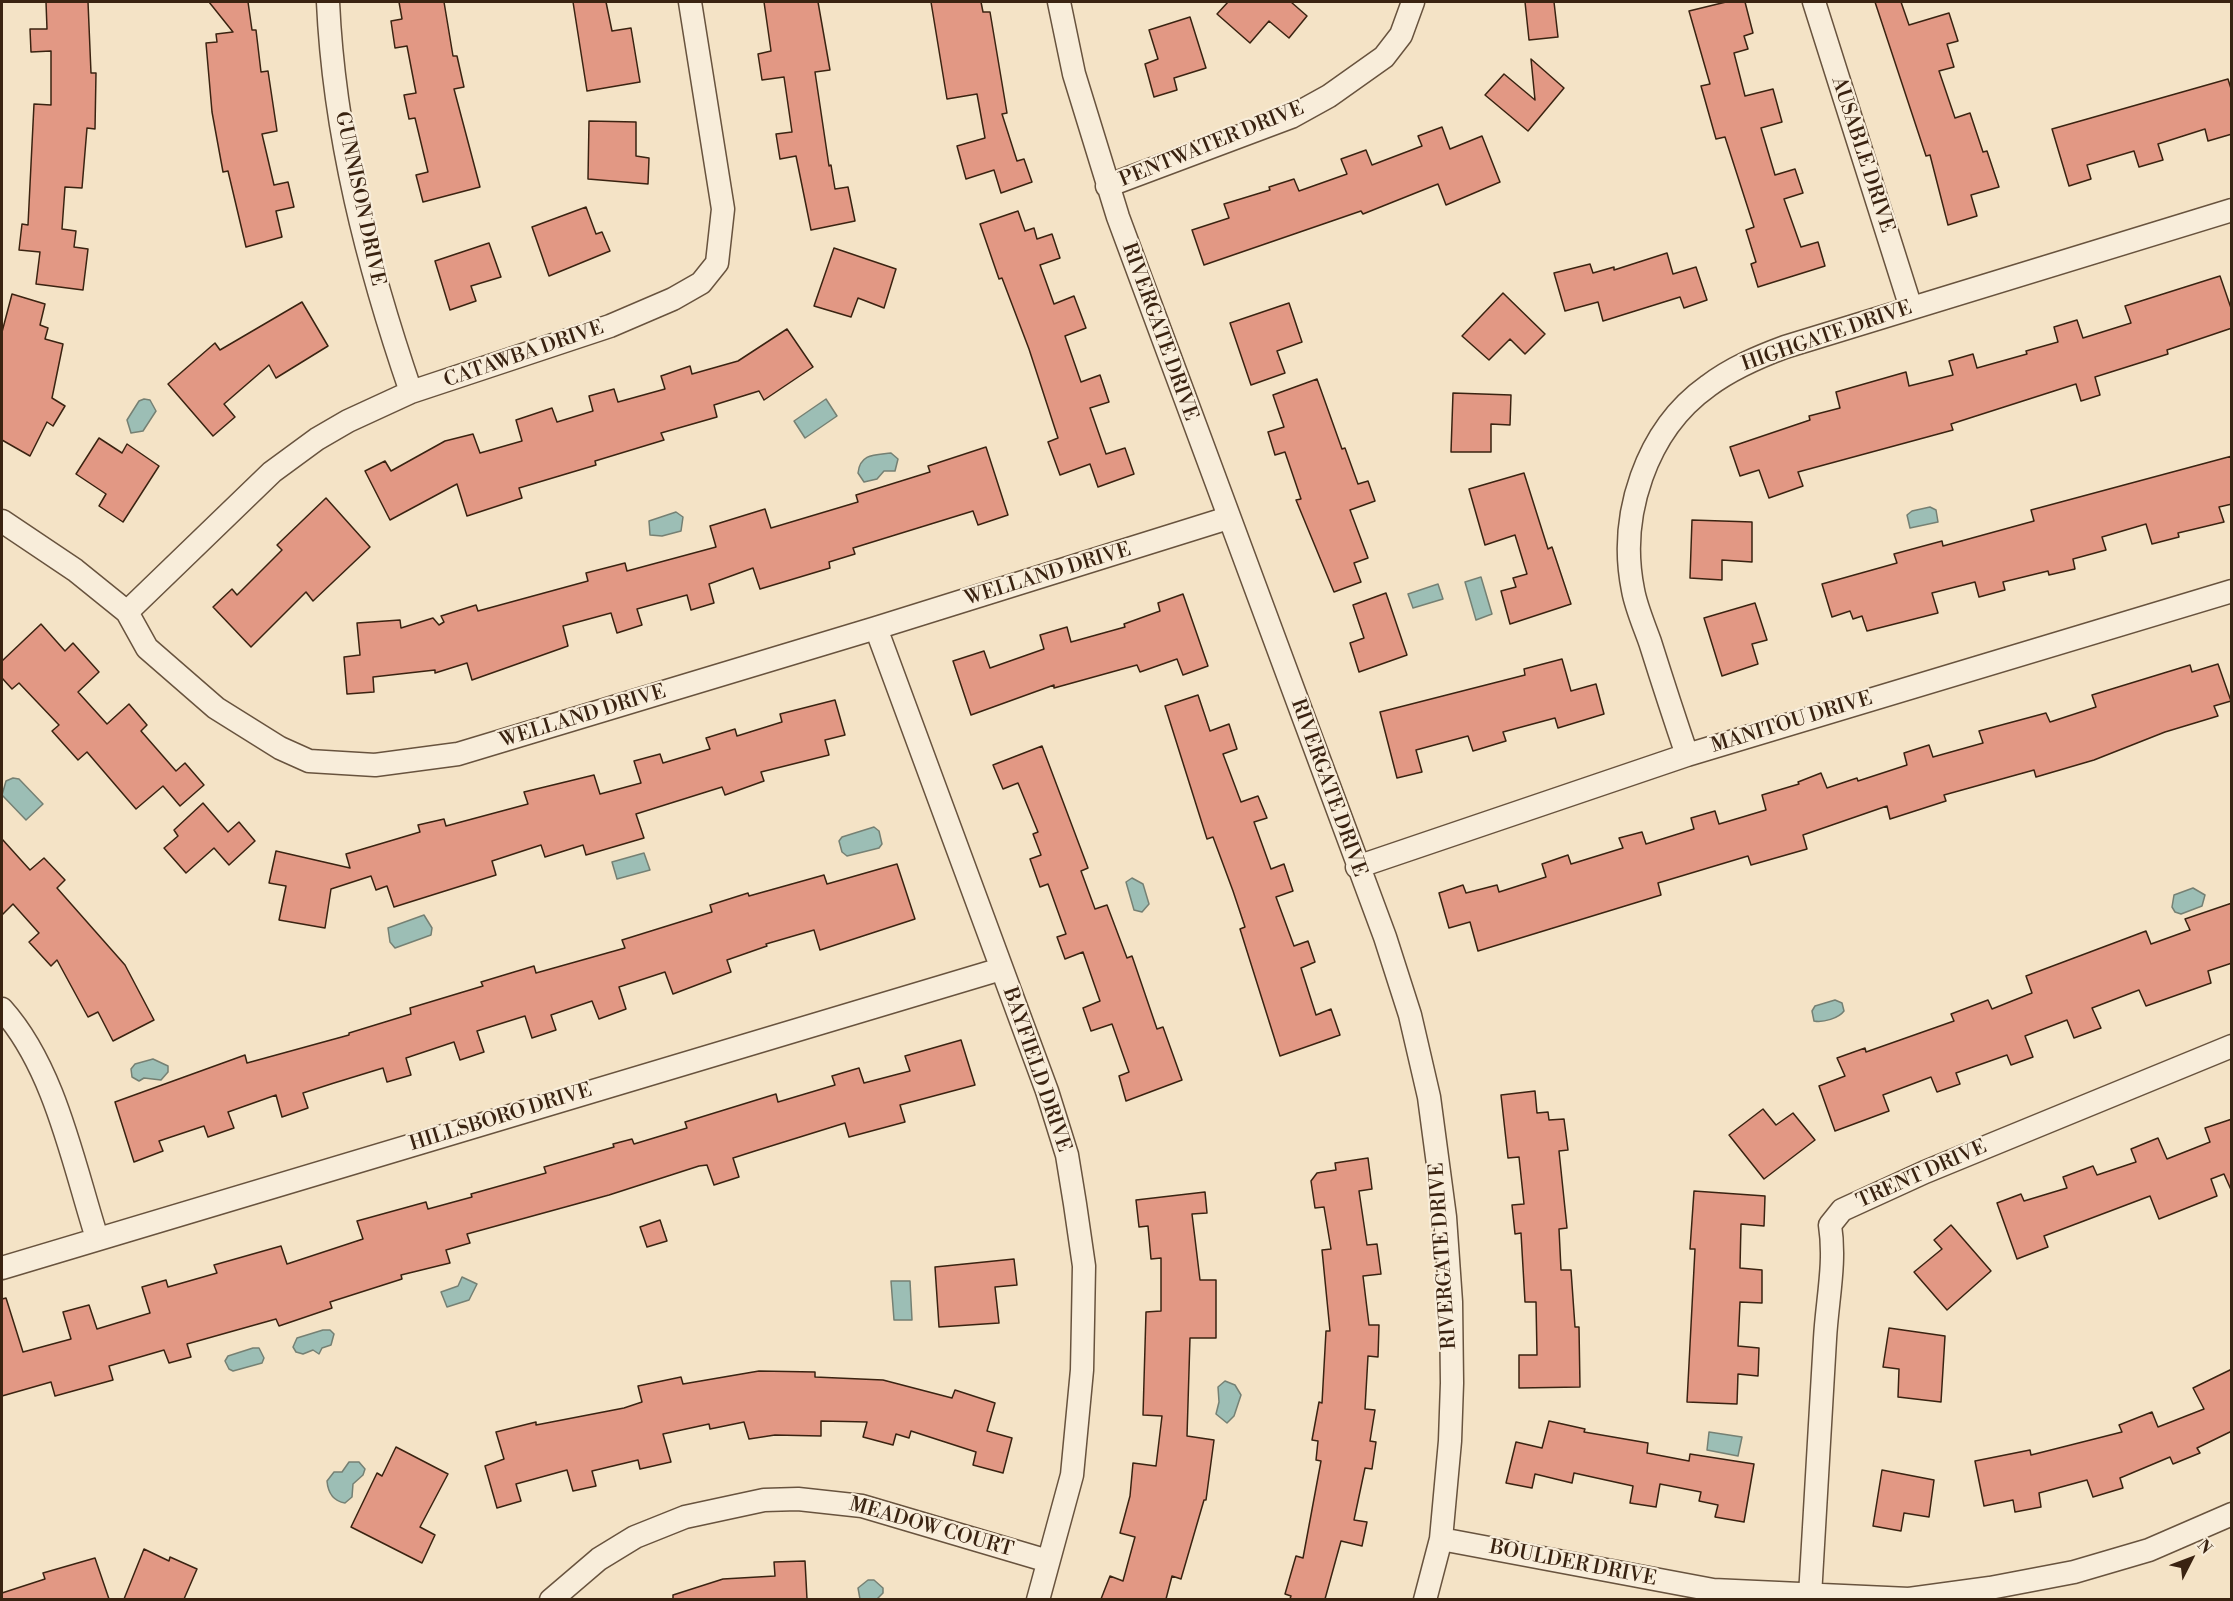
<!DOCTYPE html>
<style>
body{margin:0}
#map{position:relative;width:2233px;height:1601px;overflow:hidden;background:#f4e3c6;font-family:"Libre Bodoni",serif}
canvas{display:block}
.frame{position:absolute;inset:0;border:3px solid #3a2311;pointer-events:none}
.north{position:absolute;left:2161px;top:1529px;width:60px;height:60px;-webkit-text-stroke:4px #f8edda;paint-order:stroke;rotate:48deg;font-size:16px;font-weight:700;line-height:24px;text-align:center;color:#3a2311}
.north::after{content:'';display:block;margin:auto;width:21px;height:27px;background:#3a2311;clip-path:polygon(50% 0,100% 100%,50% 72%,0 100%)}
</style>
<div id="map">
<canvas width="2233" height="1601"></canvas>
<div class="frame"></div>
<div class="north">N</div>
</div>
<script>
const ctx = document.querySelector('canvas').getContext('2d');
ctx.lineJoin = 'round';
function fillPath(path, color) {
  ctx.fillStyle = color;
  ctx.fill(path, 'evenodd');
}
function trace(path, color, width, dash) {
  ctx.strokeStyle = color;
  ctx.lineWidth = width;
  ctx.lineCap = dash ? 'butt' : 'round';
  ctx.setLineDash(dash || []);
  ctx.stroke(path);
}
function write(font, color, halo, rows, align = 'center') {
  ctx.font = font + ' "Libre Bodoni",serif';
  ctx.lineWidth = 4.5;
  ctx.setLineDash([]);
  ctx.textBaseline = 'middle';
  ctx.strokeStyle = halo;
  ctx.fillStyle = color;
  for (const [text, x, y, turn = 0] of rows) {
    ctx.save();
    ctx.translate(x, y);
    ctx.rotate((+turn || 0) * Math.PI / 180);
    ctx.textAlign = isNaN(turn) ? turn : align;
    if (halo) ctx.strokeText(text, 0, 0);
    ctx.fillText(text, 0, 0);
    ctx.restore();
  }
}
const water = new Path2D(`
 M144 399 150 400 156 411 143 431 131 433 127 420 139 401Z
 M826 399 837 416 805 438 794 421Z
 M891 453 898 459 895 471H884L877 479 864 482 858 473C860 453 876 455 891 453Z
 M1930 507 1936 510 1938 522 1910 528 1907 515 1912 511Z
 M676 512 683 517 681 531 662 536 650 535 649 521Z
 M1481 577 1492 614 1476 620 1465 582Z
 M1438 584 1443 599 1413 608 1408 594Z
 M13 778 19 779 43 804 26 820 2 795 6 781Z
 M874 827 879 831 882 844 879 848 847 856 842 852 839 841 842 837Z
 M644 853 650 870 617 879 612 862Z
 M1132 878 1143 884 1149 904 1142 912 1134 910 1126 882Z
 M2193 888 2205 895 2202 906 2181 914 2175 912 2172 907 2174 895Z
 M424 915 432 928 431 935 395 948 390 942 388 928Z
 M1835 1000 1842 1003 1844 1011C1839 1018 1823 1023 1814 1021L1812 1011 1815 1006Z
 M153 1059 168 1066V1072L161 1080 144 1078 139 1081 132 1077 131 1069 135 1064Z
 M462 1277 477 1284 469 1300 447 1307 441 1292 458 1286Z
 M891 1281H910L912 1320H894Z
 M323 1330H330L334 1334 331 1345 322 1348 319 1354 313 1350 303 1354 296 1352 293 1347 297 1338Z
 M253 1348H259L264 1358 262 1363 233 1371 229 1369 225 1361 228 1356Z
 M1225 1381 1235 1385 1241 1395 1234 1416 1227 1423 1216 1414 1219 1402 1218 1387Z
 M1709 1432 1742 1437 1738 1456 1707 1450Z
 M349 1462H359L365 1469 363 1475 353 1484 352 1497 345 1503C333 1501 328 1493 327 1481L334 1472H342Z
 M868 1580H874L883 1588V1593L877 1599H860L858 1588Z`);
const building = new Path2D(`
 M46 2H88L91 73H96L95 129 87 128 82 188 65 187 62 229 76 231 74 247 88 249 83 290 36 284 40 252 19 250 22 224 28 225 34 104 51 105V51L31 52 30 29H47Z
 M209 2H248L252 30H256L261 72 268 71 277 131 262 134 274 185 288 182 294 207 276 211 282 237 246 247 228 171 223 172 212 112 206 43 217 42 216 34 233 32Z
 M399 2H444L453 56H457L464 87 454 89 480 187 423 202 416 175 428 172 415 118 409 119 404 95 416 93 407 46 395 48 391 21 402 19Z
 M573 2H606L612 31 631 28 640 82 587 91Z
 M764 2H818L830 70 815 72 829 166 831 165 835 189 848 187 855 221 811 230 796 156 780 159 776 134 792 132 784 77 762 80 758 54 771 51Z
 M931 2H981L983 12H990L1007 113 1002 114 1017 161 1024 159 1032 182 1001 193 994 170 966 179 957 146 985 138 977 94 947 99Z
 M1228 2H1291L1307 16 1289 38 1269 21 1250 43 1217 14Z
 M1525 2H1554L1558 37 1529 40Z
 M1726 2H1745L1753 33 1744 36 1748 49 1734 53 1745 96 1773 89 1782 122 1761 128 1775 175 1795 169 1803 193 1784 199 1801 247 1818 242 1825 266 1758 287 1751 264 1756 262 1746 230 1754 227 1725 137 1716 139 1701 86 1710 84 1689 11Z
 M1875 2H1901L1909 25 1949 13 1958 41 1947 44 1954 67 1939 71 1955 118 1970 113 1983 152 1987 151 1999 187 1971 195 1977 216 1948 225 1930 155 1926 156Z
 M1190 17 1206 68 1174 78 1177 90 1154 97 1145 64 1158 59 1149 30Z
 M1531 59 1564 88 1528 131 1485 95 1504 74 1535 100Z
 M2228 79 2232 92V134L2208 141 2205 129 2158 144 2163 160 2139 167 2134 151 2087 165 2091 179 2069 186 2052 129Z
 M589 121 636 122V156L649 158 648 184 588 179Z
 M1442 127 1450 149 1482 136 1500 182 1446 205 1438 184 1363 214 1361 211 1204 265 1192 230 1229 218 1224 204 1270 190 1269 187 1294 179 1299 191 1347 174 1341 159 1366 150 1372 165 1422 146 1418 136Z
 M586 207 596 234 602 232 610 251 549 276 532 227Z
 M1018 211 1025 231 1034 228 1037 239 1052 234 1060 258 1040 265 1054 304 1074 296 1086 328 1065 336 1081 382 1100 375 1109 402 1090 408 1106 454 1125 448 1134 474 1098 487 1090 464 1060 475 1048 442 1058 438 1029 349 1002 278 999 279 980 224Z
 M489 243 501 277 471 286 476 301 450 310 435 261Z
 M834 248 896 269 884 308 858 298 851 317 814 306Z
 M1667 253 1673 274 1696 267 1707 300 1684 308 1680 297 1603 321 1598 302 1565 311 1554 273 1590 264 1593 273 1614 267V270Z
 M2220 276 2232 311V328L2167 350 2168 354 2095 377 2100 395 2081 401 2076 384 1951 424 1953 430 1798 472 1803 486 1769 498 1759 470 1740 476 1730 447 1810 420 1809 416 1840 408 1836 392 1906 372 1909 386 1953 375 1949 361 1973 354 1977 368 2027 354 2026 351 2058 342 2054 327 2077 320 2083 338 2131 323 2125 306Z
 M1503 293 1545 334 1525 354 1510 339 1489 360 1462 336Z
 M12 294 45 304 40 325 48 328 45 339 63 344 52 398 65 406 53 426 47 422 30 456 2 440V332Z
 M302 302 328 346 276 378 269 365 224 404 235 417 213 436 168 384 215 343 220 350Z
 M1289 303 1302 342 1277 351 1285 373 1251 385 1230 323Z
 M787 329 813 367 764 400 759 391 714 405 717 417 661 433 664 440 595 461 596 465 519 488 522 498 467 516 457 484 390 520 365 471 385 461 391 471 445 441 473 434 480 453 522 441 516 420 552 408 557 422 593 411 589 396 614 389 618 402 665 389 661 376 690 366 692 374 738 361Z
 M1317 379 1342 449 1345 448 1358 484 1368 481 1375 501 1350 510 1368 558 1354 563 1361 582 1334 592 1296 500 1301 499 1285 452 1275 455 1268 432 1284 427 1273 395Z
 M1453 393 1511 395 1510 425 1491 424V452H1451Z
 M99 438 122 453 127 444 159 466 123 522 99 506 106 494 76 474Z
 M986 447 1008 515 978 525 973 511 853 548 855 554 829 562 830 568 760 589 753 568 709 584 714 603 691 610 687 595 637 609 642 625 617 633 611 613 563 626 568 646 472 680 467 663 435 673V670L373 677 374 692 347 694 344 657 360 655 357 623 400 620 401 628 433 618 439 625 444 622 441 616 476 605 478 611 588 581 586 573 625 563 627 571 716 547 710 526 765 509 771 528 858 502 856 495 930 472 928 466Z
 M2232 456V504L2219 507 2224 522 2178 533 2179 537 2152 544 2146 524 2102 537 2106 550 2073 559 2075 569 2049 575 2048 571 2003 582 2005 590 1979 597 1975 582 1932 593 1938 613 1867 631 1862 616 1853 619 1850 611 1832 617 1822 584 1897 563 1894 554 1942 541 1943 546 2034 521 2031 510Z
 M1524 473 1548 549 1552 547 1571 604 1510 624 1501 591 1516 587 1513 578 1527 574 1515 535 1485 545 1469 489Z
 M326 498 370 547 313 601 306 592 251 647 213 607 232 589 237 595 282 550 277 545Z
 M1692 520 1752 522V562L1722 560V580L1690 578Z
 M1386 593 1407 655 1359 672 1350 643 1364 638 1353 605Z
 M1183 594 1208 666 1183 675 1177 659 1140 672 1137 665 1054 688V685L971 715 953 661 984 651 990 668 1044 649 1040 635 1067 627 1071 642 1125 627 1124 624 1160 611 1158 603Z
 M1755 603 1767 640 1752 644 1758 664 1722 676 1704 618Z
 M41 624 65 651 73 643 99 672 78 692 107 724 129 704 147 725 141 731 176 771 185 763 204 785 180 806 163 786 136 809 87 752 78 760 52 731 59 725 19 683 12 689 2 678V661Z
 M1562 659 1571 691 1596 684 1604 714 1558 728 1555 718 1503 732 1506 741 1473 751 1468 736 1416 750 1422 772 1397 778 1380 712 1525 675 1524 669Z
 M2218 664 2231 701 2214 706 2218 716 2165 732 2094 760 2036 777 2034 770 1944 795 1946 801 1890 819 1887 806 1803 835 1807 849 1751 865 1748 856 1658 883 1661 895 1478 951 1470 922 1449 928 1439 893 1463 885 1466 893 1497 885 1499 892 1546 877 1542 864 1568 855 1571 864 1623 848 1619 838 1642 832 1646 844 1694 829 1691 818 1715 811 1719 824 1766 810 1762 795 1799 784 1798 782 1821 773 1827 788 1857 778 1858 781 1907 765 1904 753 1929 745 1933 757 1983 743 1979 731 2046 713 2050 722 2096 707 2092 695 2190 665 2192 672Z
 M1198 695 1210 731 1229 724 1237 749 1223 754 1241 802 1258 796 1267 818 1254 822 1271 869 1284 864 1293 891 1276 897 1294 946 1308 941 1315 962 1301 968 1316 1015 1331 1009 1340 1035 1280 1056 1240 929 1245 927 1233 891 1213 837 1207 839 1165 706Z
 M835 700 845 735 825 740 829 755 761 772 764 781 725 795 722 787 636 814 644 838 586 855 583 845 545 857 541 845 492 861 496 875 394 907 387 886 376 890 371 876 331 889 325 928 279 920 286 886 269 883 276 851 350 868 346 854 420 832 418 825 444 819 446 826 528 804 524 792 594 775 600 794 641 783 634 761 660 754 663 763 710 749 706 738 735 729 737 736 782 722 780 714Z
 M1042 746 1088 868 1081 871 1095 909 1107 905 1127 958 1132 956 1157 1029 1163 1027 1182 1080 1126 1101 1119 1076 1129 1072 1112 1024 1091 1031 1083 1008 1100 1001 1083 952 1065 959 1057 937 1066 934 1048 884 1040 887 1030 859 1041 855 1033 834 1038 832 1018 783 1003 789 993 765Z
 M203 803 228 832 239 822 255 841 229 865 214 848 186 873 164 848 178 836 174 830Z
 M2 839 30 870 44 858 65 880 57 888 125 965 154 1020 113 1041 98 1012 88 1017 57 960 51 966 29 942 39 933 13 904 2 915Z
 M897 864 915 919 820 950 814 930 766 944 767 946 727 960 731 972 673 994 665 972 619 987 626 1009 599 1019 592 1001 551 1015 556 1030 532 1038 525 1016 477 1031 484 1052 460 1060 454 1042 406 1058 411 1075 387 1082 383 1068 334 1083 303 1093 308 1108 282 1117 276 1095 228 1112 234 1128 208 1137 204 1126 159 1141 163 1151 134 1162 115 1102 245 1055 247 1063 349 1035V1033L411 1014 410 1008 483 986 481 982 534 966 536 973 625 948 622 940 712 912 710 905 748 893 749 896 824 875 827 884Z
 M2232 903V963L2208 971 2211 983 2146 1006 2139 990 2092 1008 2101 1028 2074 1038 2067 1020 2025 1036 2033 1057 2011 1065 2007 1055 1956 1073 1960 1084 1937 1092 1931 1077 1883 1095 1889 1111 1835 1131 1819 1086 1845 1076 1837 1058 1865 1048 1866 1052 1954 1021 1951 1014 1988 1000 1992 1009 2032 993 2026 976 2146 931 2151 944 2190 930 2185 919Z
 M961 1040 975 1085 900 1105 905 1122 849 1137 845 1123 755 1151 733 1158 739 1177 714 1185 707 1165 699 1166 609 1195 467 1234 470 1243 446 1250 450 1263 401 1275 402 1279 330 1302 332 1308 279 1326 276 1319 187 1344 191 1357 169 1363 164 1350 109 1366 113 1380 55 1396 51 1382 2 1396V1299L6 1298 23 1352 71 1339 63 1312 89 1305 97 1329 150 1313 142 1287 166 1280 168 1287 217 1273 214 1265 281 1246 287 1264 363 1239 357 1221 426 1202 428 1209 472 1197 471 1194 546 1173 544 1167 614 1147 613 1144 632 1139 634 1144 687 1128 685 1122 776 1094 778 1102 835 1085 832 1076 859 1068 864 1083 910 1071 905 1056Z
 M1535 1091 1537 1113 1548 1112 1549 1120 1564 1119 1568 1150 1559 1151 1567 1228 1559 1229 1561 1270H1571L1575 1327H1579L1580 1387 1519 1388V1355H1537L1536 1302H1525L1521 1233 1515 1234 1512 1205 1524 1204 1519 1157 1508 1158 1501 1095Z
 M1763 1109 1776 1125 1793 1113 1815 1140 1764 1179 1729 1135Z
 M2232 1119V1192L2224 1174 2211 1179 2217 1196 2159 1219 2150 1196 2044 1236 2048 1247 2017 1259 1997 1203 2021 1194 2024 1201 2067 1188 2063 1177 2093 1166 2097 1175 2136 1162 2131 1149 2158 1138 2167 1159 2210 1142 2205 1128Z
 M1368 1158 1372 1189 1359 1191 1367 1245 1377 1244 1381 1274 1363 1276 1369 1325H1379L1378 1357 1368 1356 1365 1409 1375 1410 1370 1441 1376 1442 1372 1469 1365 1468 1354 1520 1367 1522 1362 1546 1341 1541 1325 1599H1290L1291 1596 1285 1594 1296 1556 1303 1558 1321 1461 1316 1460 1318 1441 1312 1440 1319 1402 1322 1403 1326 1331H1330L1322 1250 1331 1249 1324 1207 1315 1208 1311 1181 1317 1173 1336 1170 1335 1163Z
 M1694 1191 1765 1196 1764 1226 1741 1224 1740 1268 1762 1270V1303L1740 1302 1738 1346 1759 1348 1758 1376 1738 1374 1737 1404 1687 1402 1695 1249H1690Z
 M1205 1192 1207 1213 1192 1214 1200 1280H1216V1338H1190L1187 1436 1214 1440 1206 1500H1204L1181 1579 1172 1576 1166 1599H1101L1110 1576 1123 1581 1135 1537 1120 1533 1130 1496 1133 1463 1156 1466 1162 1416 1143 1415 1146 1312 1161 1311V1258L1151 1259 1148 1226 1139 1227 1136 1200Z
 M660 1220 667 1241 647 1247 640 1227Z
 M1951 1225 1991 1271 1947 1310 1914 1272 1942 1249 1934 1240Z
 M1014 1259 1017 1285 995 1287 999 1323 939 1327 935 1267Z
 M1889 1328 1945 1336 1941 1402 1898 1397 1899 1369 1883 1367Z
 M2232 1369V1431L2197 1448 2200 1453 2173 1464 2170 1457 2120 1478 2123 1488 2093 1497 2087 1480 2039 1493 2041 1507 2015 1512 2013 1500 1984 1506 1975 1461 2030 1450 2031 1455 2122 1432 2119 1425 2152 1412 2158 1427 2204 1409 2193 1388Z
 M759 1371 815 1372V1377L883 1380 952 1398 955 1390 995 1403 987 1431 1012 1438 1003 1473 973 1465 976 1452 911 1431 909 1438 896 1434 893 1445 863 1437 867 1422 821 1421V1436L775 1435 749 1439 744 1422 710 1429 709 1424 663 1434 671 1462 640 1469 638 1460 592 1471 596 1486 573 1491 567 1470 516 1484 521 1501 497 1508 485 1466 504 1459 496 1432 536 1422V1425L624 1408 642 1402 638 1386 681 1377 683 1384Z
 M1549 1421 1585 1429 1584 1432 1648 1443 1647 1453 1689 1461 1690 1454 1754 1464 1744 1522 1715 1517 1718 1505 1699 1501 1701 1492 1660 1484 1656 1507 1630 1503 1633 1486 1574 1473 1572 1483 1535 1474 1532 1488 1506 1483 1516 1442 1542 1448Z
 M396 1447 448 1474 420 1527 435 1535 422 1563 351 1527 377 1473 382 1476Z
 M1882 1470 1934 1480 1929 1517 1904 1513 1901 1531 1873 1526Z
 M144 1549 169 1561 170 1557 197 1569 184 1599H124Z
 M95 1558 109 1599H2V1593L45 1579 43 1573Z
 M805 1561 807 1599H673V1595L723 1579 775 1576 774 1562Z`);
const street = new Path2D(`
 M328 2C334 135 368 267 411 392
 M1059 2 1074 74 1118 217 1385 937 1410 1015 1429 1097 1445 1217 1451 1302 1452 1383 1450 1441 1441 1539 1425 1600
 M1814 2 1911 308
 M1107 186 1291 117 1329 96 1384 57 1401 35 1413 2
 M2 521 75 570 127 612 147 648 216 708 280 748 309 761 375 765 458 754 876 628 1228 518
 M127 612 272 472 317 439 348 421 411 392 610 326 673 299 701 283 717 263 723 209 690 2
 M876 628 1047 1091 1067 1155 1075 1204 1084 1266 1083 1320 1082 1370 1072 1475 1038 1600
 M1687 755C1674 717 1662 680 1650 642 1644 625 1636 607 1633 590 1618 516 1646 430 1708 386 1732 368 1758 357 1785 347L2232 210
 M1357 867 1687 755 2232 591
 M2 1009C55 1068 73 1163 97 1238
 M2 1268 1001 969
 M1441 1539 1713 1590 1909 1599 1990 1588 2074 1572 2149 1550 2232 1514
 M1810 1596C1815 1511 1820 1425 1825 1339 1827 1301 1836 1263 1830 1225L1842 1210 1925 1172 2232 1046
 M551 1600 599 1559 635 1537 685 1517 764 1500 798 1499 862 1506 1048 1561`);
const streetNames = [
 ["PENTWATER DRIVE",1212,145,-22],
 ["AUSABLE DRIVE",1862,155,72],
 ["GUNNISON DRIVE",359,199,78],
 ["RIVERGATE DRIVE",1159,332,70],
 ["HIGHGATE DRIVE",1827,337,-19],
 ["CATAWBA DRIVE",524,355,-19],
 ["WELLAND DRIVE",1048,575,-17],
 ["WELLAND DRIVE",583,717,-17],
 ["MANITOU DRIVE",1792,723,-17],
 ["RIVERGATE DRIVE",1328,788,70],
 ["BAYFIELD DRIVE",1036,1070,71],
 ["HILLSBORO DRIVE",501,1118,-17],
 ["TRENT DRIVE",1922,1175,-24],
 ["RIVERGATE DRIVE",1444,1256,-94],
 ["MEADOW COURT",931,1528,16],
 ["BOULDER DRIVE",1573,1564,11]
];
fillPath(water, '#9cbeb5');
trace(water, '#758073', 1.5);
fillPath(building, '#e29884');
trace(building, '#3a2311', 1.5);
trace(street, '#68533e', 25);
trace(street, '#f8edda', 22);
write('20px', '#3a2311', '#f8edda', streetNames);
</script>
